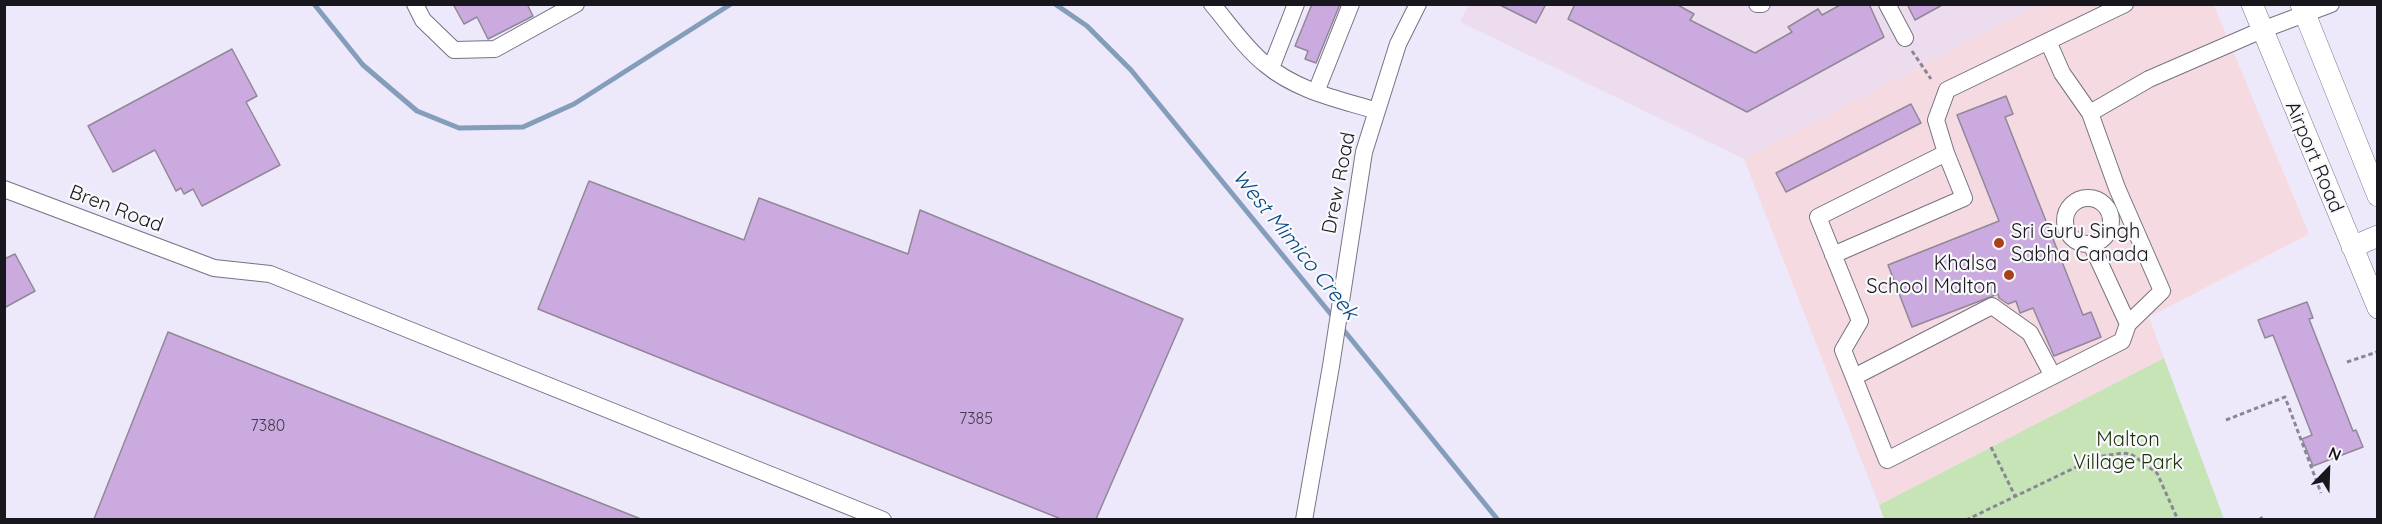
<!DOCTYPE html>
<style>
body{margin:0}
#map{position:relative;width:2382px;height:524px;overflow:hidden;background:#ede9fb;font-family:Quicksand,sans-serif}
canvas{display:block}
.frame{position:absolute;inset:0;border:6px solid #18171d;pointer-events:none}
.north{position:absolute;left:2298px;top:440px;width:60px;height:60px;-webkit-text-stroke:4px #f9f9fc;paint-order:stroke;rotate:23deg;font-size:16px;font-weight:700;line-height:24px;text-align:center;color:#18171d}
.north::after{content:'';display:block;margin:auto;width:21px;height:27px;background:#18171d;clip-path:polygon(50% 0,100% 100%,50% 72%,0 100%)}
</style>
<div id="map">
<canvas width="2382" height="524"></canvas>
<div class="frame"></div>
<div class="north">N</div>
</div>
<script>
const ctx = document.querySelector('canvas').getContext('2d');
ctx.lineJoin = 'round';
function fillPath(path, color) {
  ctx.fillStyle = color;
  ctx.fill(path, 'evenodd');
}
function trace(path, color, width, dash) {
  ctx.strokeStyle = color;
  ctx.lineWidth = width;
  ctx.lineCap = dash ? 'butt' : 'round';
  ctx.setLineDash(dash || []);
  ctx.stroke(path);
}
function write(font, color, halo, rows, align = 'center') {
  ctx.font = font + ' Quicksand,sans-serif';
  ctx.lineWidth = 4.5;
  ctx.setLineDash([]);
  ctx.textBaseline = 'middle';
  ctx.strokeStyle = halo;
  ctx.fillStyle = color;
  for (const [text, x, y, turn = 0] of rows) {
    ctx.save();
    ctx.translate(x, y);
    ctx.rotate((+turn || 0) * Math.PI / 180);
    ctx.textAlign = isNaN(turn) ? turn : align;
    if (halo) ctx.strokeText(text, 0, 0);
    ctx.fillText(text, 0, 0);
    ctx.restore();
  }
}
const commercial = new Path2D(`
 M1469 4 2037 5 1744 159 1460 22Z`);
const education = new Path2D(`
 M2037 5H2214L2309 234 2149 317 2164 358 1879 505 1744 159Z`);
const green = new Path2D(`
 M2164 358 2224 519H1884L1879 505Z`);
const stream = new Path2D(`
 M314 4 363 65 417 111 459 128 523 127 574 104 731 4
 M1055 4 1087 26 1131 70 1334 318
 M1342 328 1498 520`);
const building = new Path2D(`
 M453 4H527L533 16 488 39 477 17 464 24Z
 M1312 4H1340L1316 63 1305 59 1308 51 1295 46Z
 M1498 4H1546L1536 23Z
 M1575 4H1676L1694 14 1690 20 1755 53 1792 32 1788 27 1818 9 1822 15 1842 4H1869L1884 37 1747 112 1568 19Z
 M1907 4H1944L1915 20Z
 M232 49 257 96 246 102 280 165 202 206 193 189 184 194 181 188 176 191 155 150 113 172 88 126Z
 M2006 96 2013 114 2005 117 2083 315 2091 312 2101 337 2054 356 2033 308 2020 313 2016 301 2008 304 1999 298 1998 294 1912 327 1888 265 1999 221 1957 115Z
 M1911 104 1921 123 1786 192 1776 173Z
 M589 181 744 240 759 198 908 254 920 210 1183 319 1096 519H1061L538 309Z
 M15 254 35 291 4 308V259Z
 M2307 302 2313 318 2309 319 2353 431 2356 430 2363 447 2313 466 2302 439 2312 435 2273 335 2265 338 2258 320Z
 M168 332 641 519H94Z`);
const path = new Path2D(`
 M1912 51 1931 79
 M2347 362 2377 352
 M2226 420 2285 397 2321 493
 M1991 447 2015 496
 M1966 520 2097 457 2122 453 2131 454 2157 473 2178 520
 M2259 520 2264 516`);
const minor = new Path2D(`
 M415 4 423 20 454 50 495 49 576 4
 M1212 4C1229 24 1245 48 1265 64 1297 91 1338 99 1377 111
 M1757 4H1762
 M1887 4 1905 38
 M2125 4 1947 90 1936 120 1946 153 1818 217 1860 321 1843 350 1887 460 2122 341 2128 324
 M2048 41 2062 73 2090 113
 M1271 68 1296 4
 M1316 92 1351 4
 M4 189 214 268 270 274 883 520
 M2065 221a23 23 0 1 1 46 0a23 23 0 1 1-46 0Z
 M2091 244 2128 324 2162 291 2117 188 2090 113 2149 79 2262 30 2331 4
 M1833 255 1964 198 1946 153
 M1854 377 1992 306 2030 333 2053 376
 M1304 520 1331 366 1364 152 1398 44 1418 4`);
const major = new Path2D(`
 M2252 4 2378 308
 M2301 4 2378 196
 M2352 247 2378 236`);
const markers = [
 [1999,243,6,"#a8411c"],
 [2009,275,6,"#a8411c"]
];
const numberNames = [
 ["7385",976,419],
 ["7380",268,426]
];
const streetNames = [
 ["Airport Road",2314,157,67],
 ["Drew Road",1339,183,-79],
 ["Bren Road",116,209,21]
];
const poiNames = [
 ["Sri Guru Singh",2011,232],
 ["Sabha Canada",2011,255],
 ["Khalsa",1997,264,"right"],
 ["School Malton",1997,287,"right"]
];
const parkNames = [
 ["Malton",2128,440],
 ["Village Park",2128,463]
];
const waterNames = [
 ["West Mimico Creek",1295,245,51]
];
fillPath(commercial, '#eddced');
fillPath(education, '#f5dae1');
fillPath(green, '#c7e4b6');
trace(stream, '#849dba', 5);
fillPath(building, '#cbaadf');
trace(building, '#918897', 1.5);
trace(minor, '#767282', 18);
trace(major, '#767282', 22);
trace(path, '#8a8794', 3, [4.5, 3]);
trace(minor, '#fff', 16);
trace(major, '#fff', 21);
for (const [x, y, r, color] of markers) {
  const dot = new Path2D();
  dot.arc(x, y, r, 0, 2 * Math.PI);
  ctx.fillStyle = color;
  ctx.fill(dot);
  trace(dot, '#f9f9fc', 2);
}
write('16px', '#453c4e', null, numberNames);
write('20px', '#18171d', '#f9f9fc', streetNames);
write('20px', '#18171d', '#f9f9fc', poiNames, 'left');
write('20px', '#1c310a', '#f9f9fc', parkNames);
write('italic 21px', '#064982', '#f9f9fc', waterNames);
</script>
